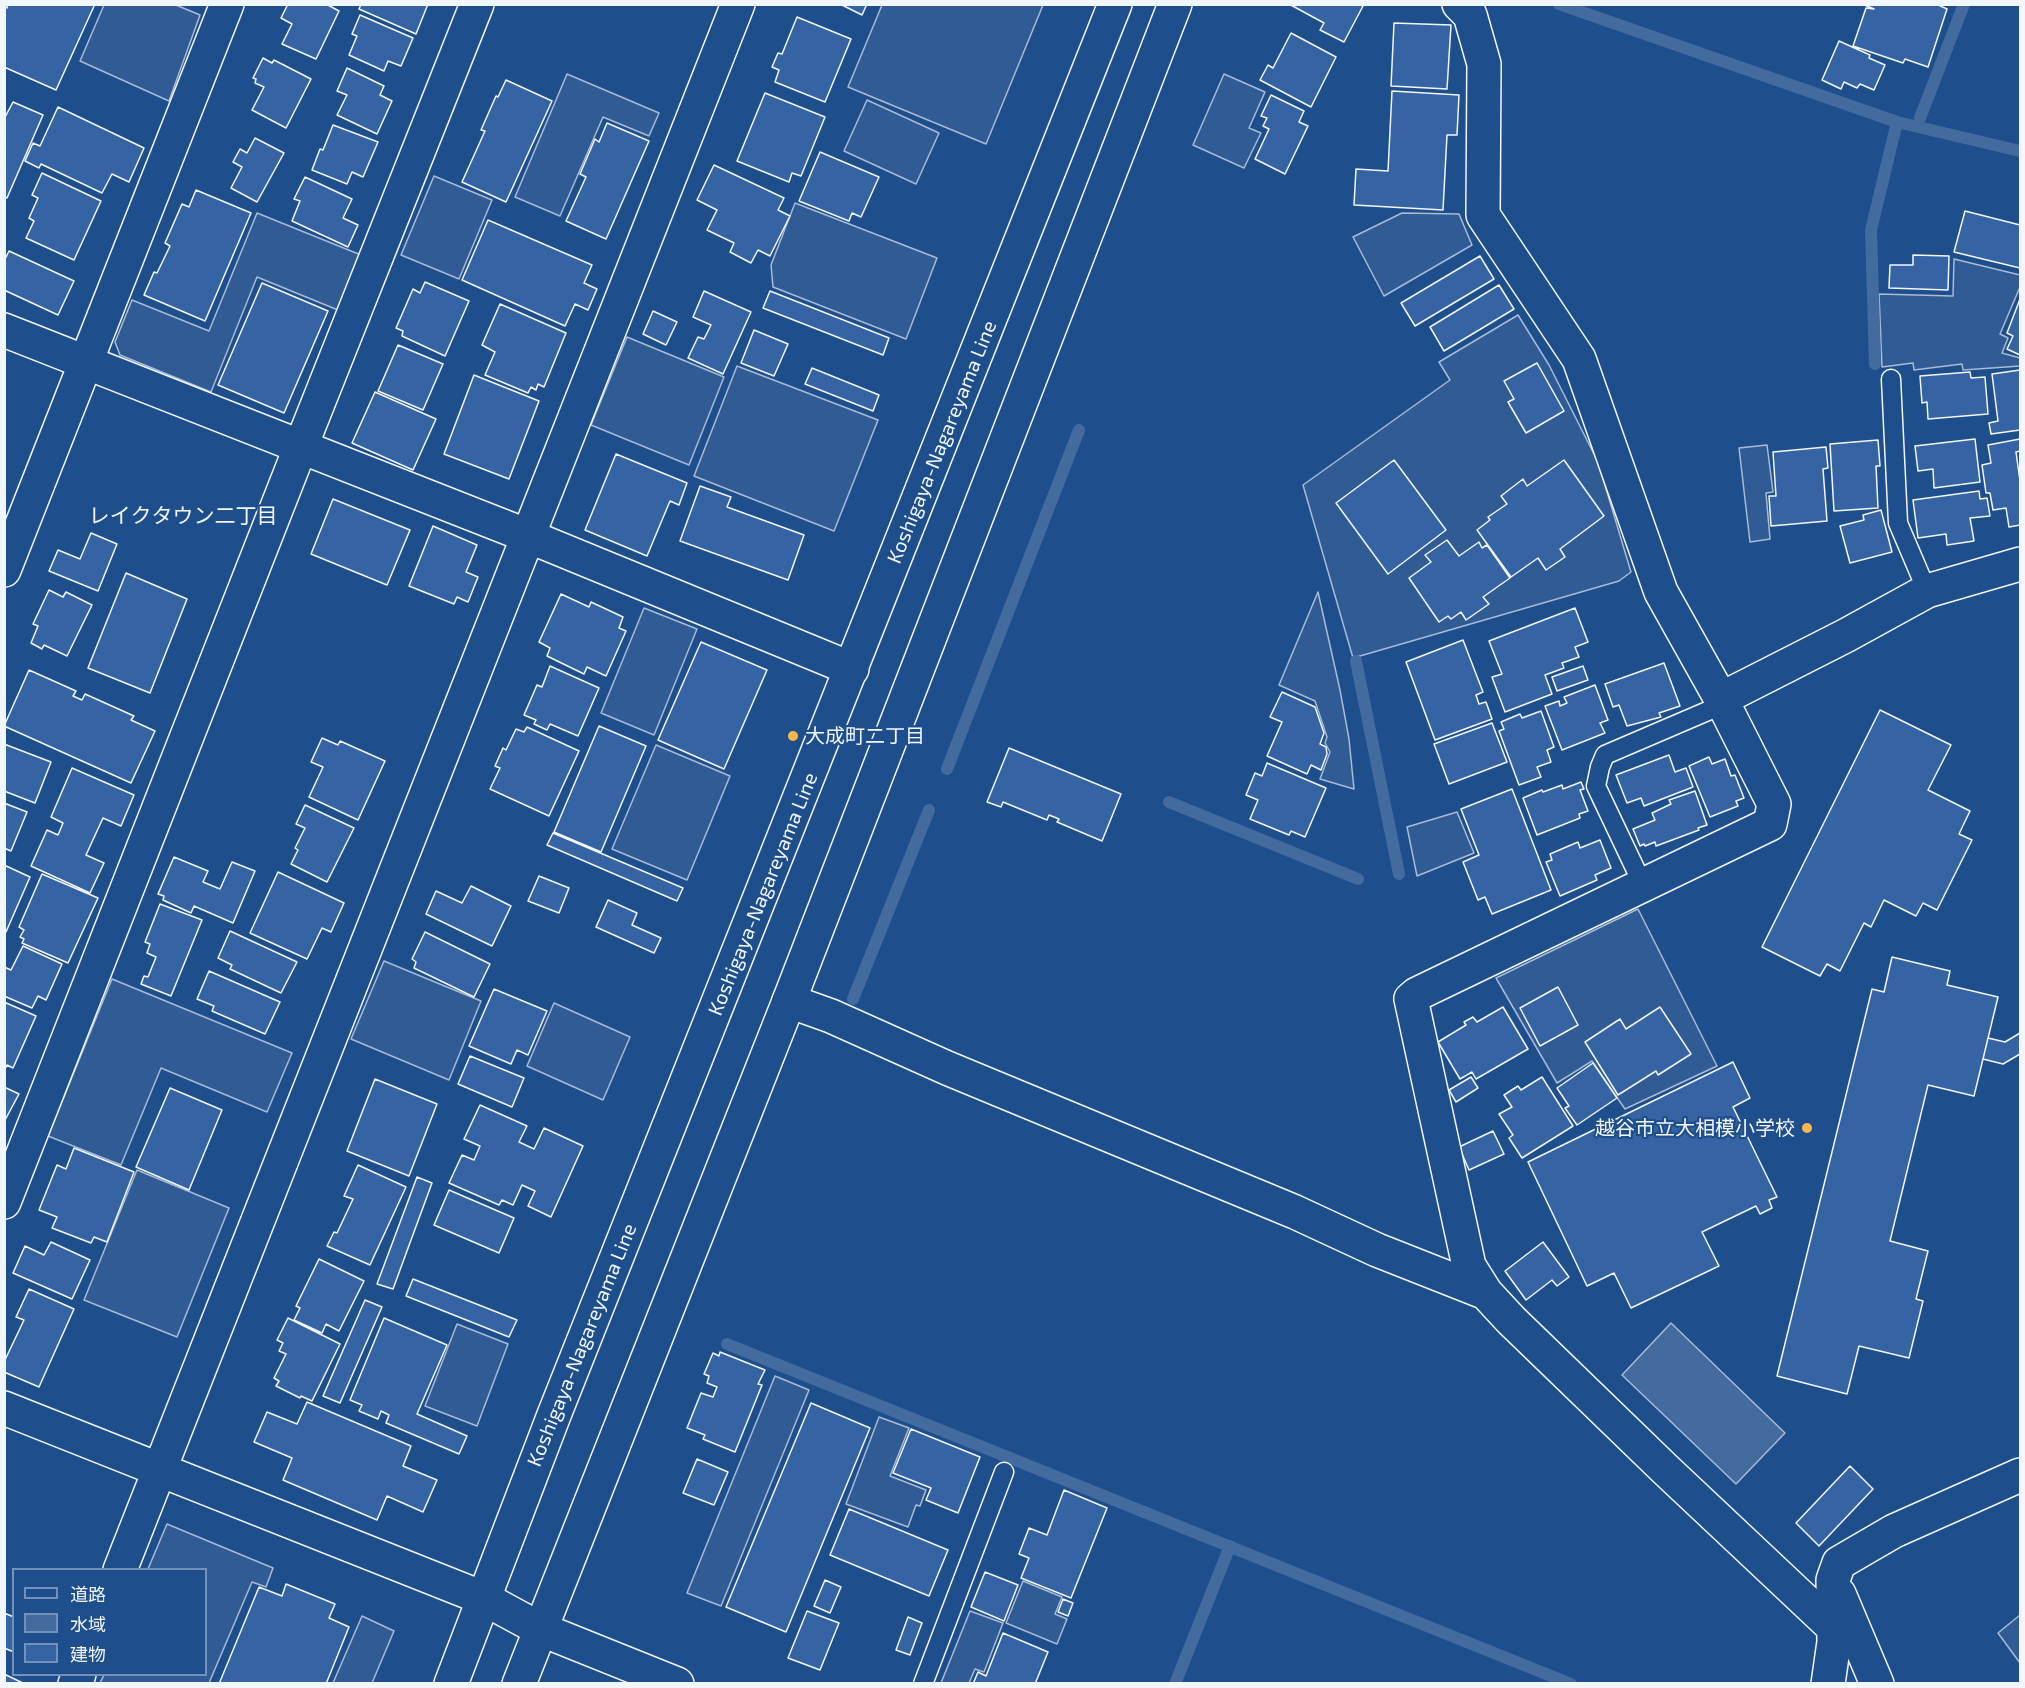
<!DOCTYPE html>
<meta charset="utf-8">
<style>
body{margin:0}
#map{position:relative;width:2025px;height:1688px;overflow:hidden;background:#1f4e8c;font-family:"Exo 2","Noto Sans JP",sans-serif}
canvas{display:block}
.frame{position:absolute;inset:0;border:6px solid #f2f6ff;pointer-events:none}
.legend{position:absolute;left:12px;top:1568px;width:195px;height:108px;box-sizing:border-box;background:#1f4e8c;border:2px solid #7391ba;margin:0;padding:8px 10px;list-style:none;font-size:18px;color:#f2f6ff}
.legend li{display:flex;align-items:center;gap:12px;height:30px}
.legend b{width:30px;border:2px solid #7391ba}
</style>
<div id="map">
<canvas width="2025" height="1688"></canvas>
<div class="frame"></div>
<ul class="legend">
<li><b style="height:8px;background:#1f4e8c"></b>道路</li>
<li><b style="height:16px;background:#446ba0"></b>水域</li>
<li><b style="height:16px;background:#3563a3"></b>建物</li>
</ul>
</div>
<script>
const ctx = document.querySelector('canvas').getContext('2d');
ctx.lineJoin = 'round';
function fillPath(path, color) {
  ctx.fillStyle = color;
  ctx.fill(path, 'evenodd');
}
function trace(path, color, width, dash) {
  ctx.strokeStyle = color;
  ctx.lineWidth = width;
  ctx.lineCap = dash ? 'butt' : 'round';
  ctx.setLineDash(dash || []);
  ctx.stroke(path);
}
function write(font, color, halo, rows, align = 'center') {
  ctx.font = font + ' "Exo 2","Noto Sans JP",sans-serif';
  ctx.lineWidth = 4.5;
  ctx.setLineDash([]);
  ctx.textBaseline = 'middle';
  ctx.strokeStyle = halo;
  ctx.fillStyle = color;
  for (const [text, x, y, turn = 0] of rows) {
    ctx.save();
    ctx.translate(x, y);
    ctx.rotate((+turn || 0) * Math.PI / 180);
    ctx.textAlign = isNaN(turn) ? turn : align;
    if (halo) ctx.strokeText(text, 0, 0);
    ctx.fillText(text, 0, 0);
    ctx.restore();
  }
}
const built = new Path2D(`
 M104 5H176L200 15 169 101 80 61Z
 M882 5H1043L986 144 848 87Z
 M567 74 659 113 649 136 603 117 560 216 515 197Z
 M1224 74 1265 92 1249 128 1261 133 1244 168 1193 145Z
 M867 100 939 133 916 184 844 151Z
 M434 176 492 200 459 279 401 255Z
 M795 203 937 258 906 339 773 287 771 265Z
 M257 213 361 255 338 310 257 277 211 392 120 355 115 342 132 300 209 331Z
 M1402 213 1459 214 1472 245 1384 296 1353 237Z
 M1954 259 2020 275V287L2000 334 2008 338 2002 353 2020 358V366L1963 370 1962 364 1914 370 1913 363 1882 367 1879 294 1953 296Z
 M1518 315 1549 365 1598 462 1631 572 1619 581 1353 658 1303 485 1450 380 1439 362Z
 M627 337 724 377 689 465 591 425Z
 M737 366 878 420 834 531 694 476Z
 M1767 445 1773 492 1766 493 1770 539 1750 542 1739 448Z
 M1318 592 1340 690 1349 739 1354 789 1320 779 1330 752 1325 743 1327 737 1315 701 1279 685Z
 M644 608 697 629 654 735 601 713Z
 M656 745 730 776 687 880 612 849Z
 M1457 812 1474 853 1417 876 1407 827Z
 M1638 909 1717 1066 1625 1109 1592 1061 1557 1083 1496 978Z
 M384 961 481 1001 449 1080 351 1039Z
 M112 979 292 1053 267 1112 161 1068 121 1165 48 1136Z
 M554 1003 630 1037 603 1100 527 1066Z
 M137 1170 229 1208 177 1337 84 1300Z
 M457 1324 508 1344 477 1426 425 1406Z
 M775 1376 809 1390 721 1606 687 1593Z
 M879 1417 909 1428 890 1476 926 1490 920 1506 916 1505 908 1527 846 1504Z
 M167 1524 273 1568 266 1587 252 1582 209 1683H100L104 1675 206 1674V1570L148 1569Z
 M1023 1581 1062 1597 1055 1614 1067 1619 1057 1644 1006 1623Z
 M970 1611 1003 1623 984 1672 975 1669 969 1683H941Z
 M2020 1615V1663L1998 1633Z
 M362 1616 394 1631 372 1683H333Z`);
const water = new Path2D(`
 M1671 1323 1785 1433 1736 1484 1622 1375Z`);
const stream = new Path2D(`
 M1559 4 1897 122 2020 151
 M1920 118 1964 4
 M1875 364 1871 230 1897 122
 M1356 661 1399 874
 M947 769 1079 430
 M1169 802 1358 879
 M853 999 929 810
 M727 1344 1571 1684
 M1175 1684 1230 1546`);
const building = new Path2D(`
 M8 4H95L56 90 4 67V6L7 8Z
 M288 4H326L339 11 316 59 282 44 292 24 281 18Z
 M361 4H428L416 34 359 9Z
 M840 4H867L862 15Z
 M1289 4H1359L1363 6 1344 42 1320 30 1324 23Z
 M1862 4H1936L1947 9 1928 67 1905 59 1903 63 1853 46 1866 8 1874 9Z
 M360 15 413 38 401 66 388 61 384 71 349 55 357 36 352 34Z
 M797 17 851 39 825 102 775 82 779 70 772 67 778 53 782 54Z
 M1394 23 1451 25 1447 89 1391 86Z
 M1291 33 1336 57 1311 107 1260 80 1268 65 1273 68Z
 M1839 41 1870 55 1869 58 1885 65 1874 90 1860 84 1857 88 1844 82 1841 89 1822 80Z
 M263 58 272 63 274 60 311 79 286 128 252 110 264 87 255 83 256 79 253 78Z
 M347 68 384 86 380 95 392 101 377 134 337 115 347 95 337 91Z
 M506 80 552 101 506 202 462 182 485 131 481 130 496 96 498 97Z
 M1392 91 1459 95 1457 135H1447L1443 210 1354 205 1356 169 1388 171Z
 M765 93 825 117 801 176 792 173 789 182 737 161Z
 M1271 95 1304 111 1299 122 1308 126 1285 174 1255 159 1269 129 1263 126 1267 118 1261 116Z
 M13 102 43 115 7 198 4 197V119Z
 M58 107 144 148 129 182 112 174 102 193 41 164 39 168 25 161 33 143 40 146Z
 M607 123 649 141 606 239 566 221 586 177 580 174 595 139 599 142Z
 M333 125 378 142 363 177 352 172 347 184 312 170 320 149 323 150Z
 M255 138 284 153 257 202 231 188 242 167 233 162 240 149 247 153Z
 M820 152 879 177 861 217 852 213 849 221 799 201Z
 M714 165 784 198 778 210 790 216 770 256 758 250 751 263 730 252 734 243 707 230 717 210 697 200Z
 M42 173 101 201 74 260 26 238 34 221 29 218 38 198 32 195Z
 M305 177 352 199 343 218 358 225 348 247 292 221 300 201 294 199Z
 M196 190 251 213 205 321 144 295 154 272 157 273 170 246 165 243 182 204 189 207Z
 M1965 211 2020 225V268L1954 252Z
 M488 220 592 265 584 283 597 289 588 310 575 304 565 326 462 280Z
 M9 251 74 281 58 315 4 290V261Z
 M1913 255 1949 256 1948 290 1889 288 1890 265H1913Z
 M1480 256 1494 279 1415 326 1401 303Z
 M425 282 469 301 445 356 402 336 403 331 396 328 413 289 420 293Z
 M262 283 328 311 284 413 218 385Z
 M1499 285 1514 309 1444 351 1430 327Z
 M704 291 751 312 723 374 688 358 698 337 704 339 711 325 693 317Z
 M770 291 889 338 883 355 763 308Z
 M2020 299V355L2007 349 2013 336 2007 333Z
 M500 304 566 333 544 387 538 384 536 390 531 387 528 393 485 375 495 352 482 345Z
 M653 311 677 322 666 345 643 334Z
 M754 330 788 344 774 376 741 363Z
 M398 345 443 364 423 410 378 391Z
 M1537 363 1564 411 1526 433 1508 402 1514 399 1504 381Z
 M812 368 879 395 873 411 805 384Z
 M2020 370V430L1991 434 1989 423 1998 421 1992 374Z
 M1970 372 1971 378 1985 377 1988 414 1928 419 1927 402 1922 403 1920 376Z
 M474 375 539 401 509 479 444 454Z
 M375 392 436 419 413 470 352 443Z
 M1975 439 1980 482 1934 488 1933 469 1918 471 1915 446Z
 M2020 439V451L2016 452 2020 481V525L2009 527 2006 508 1993 510 1990 493H1986L1982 465 1991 463 1988 445Z
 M1878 440 1880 466H1876L1878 508 1834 511 1830 444Z
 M1826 447 1828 468 1823 469 1827 521 1771 526 1769 496H1776L1773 452Z
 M616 454 687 483 679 505 670 501 647 556 585 530Z
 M1394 460 1446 530 1388 574 1336 503Z
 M1564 460 1604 516 1560 549 1565 557 1546 570 1538 558 1511 577 1477 530 1490 520 1488 517 1507 504 1501 496 1523 479 1527 486Z
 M700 486 731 497 727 507 804 535 788 580 680 541Z
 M1979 491 1980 499 1987 498 1990 516 1970 518 1974 541 1947 545 1946 534 1918 538 1913 500Z
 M333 499 410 530 387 585 311 554Z
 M1881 510 1892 552 1850 563 1840 526 1864 520 1863 515Z
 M433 526 477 545 466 572 478 577 468 602 457 597 454 604 409 586Z
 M91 533 117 544 98 591 49 571 58 550 80 559Z
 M1447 540 1459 556 1479 542 1482 548 1487 545 1510 578 1483 597 1489 604 1466 620 1461 612 1451 619 1448 616 1439 622 1409 578 1431 562 1425 555Z
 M126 573 187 599 150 693 88 668Z
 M49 590 63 597 66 592 92 605 67 656 44 645 42 649 31 643 38 626 33 624Z
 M561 594 589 607 591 602 623 617 619 628 626 631 606 676 587 667 584 674 547 656 550 648 539 642Z
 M1575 608 1588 642 1575 647 1579 657 1562 663 1564 668 1545 675 1552 694 1505 712 1492 677 1502 674 1489 641Z
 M1463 640 1483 692 1476 695 1479 704 1486 702 1492 719 1435 740 1406 662Z
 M701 642 767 670 724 769 658 740Z
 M1664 663 1680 706 1659 713 1661 717 1627 726 1619 705 1613 707 1605 684Z
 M550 666 599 688 578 736 550 724 547 730 534 724 536 720 524 715 537 685 542 687Z
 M1583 666 1588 680 1557 691 1552 677Z
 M29 670 76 691 73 696 82 700 85 694 134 716 131 720 155 731 131 783 4 726Z
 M1595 685 1608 720 1600 723 1605 733 1562 750 1545 706 1559 701 1560 706 1567 703 1564 697Z
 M1282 692 1315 707 1324 733 1320 744 1326 747 1327 754 1321 770 1311 765 1307 774 1267 756 1282 722 1270 717Z
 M1880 710 1951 745 1928 790 1970 811 1959 834 1972 840 1937 910 1923 903 1916 916 1884 900 1871 927 1864 923 1840 971 1827 964 1820 976 1762 947Z
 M1541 711 1554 747 1547 750 1551 762 1537 767 1541 777 1519 785 1499 731 1504 729 1501 722 1520 714 1522 718Z
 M1492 723 1507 762 1449 784 1434 744Z
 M599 726 646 746 601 852 554 832Z
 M527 727 579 751 549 816 490 789 500 768 495 766 503 748 506 750 516 729 524 732Z
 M322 738 338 745 340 741 385 761 358 820 309 797 323 767 311 762Z
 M4 744 51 762 35 803 4 791Z
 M1009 748 1121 794 1102 841 1057 822 1059 819 1049 815 1047 820 1003 802 1001 807 987 802Z
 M1669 755 1675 772 1686 768 1693 787 1644 806 1641 798 1627 803 1616 775Z
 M1709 757 1712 764 1725 759 1731 776 1735 775 1744 798 1736 801 1738 806 1710 817 1689 766Z
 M1267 763 1326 788 1305 837 1291 831 1289 835 1250 819 1258 800 1246 795 1255 773 1262 776Z
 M72 768 134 795 121 826 103 818 86 855 104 863 90 893 31 866 47 830 58 835 63 823 51 817Z
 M1581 782 1584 789 1580 790 1588 811 1579 814 1580 818 1537 835 1523 798 1542 790 1543 792 1562 785 1563 789Z
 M1512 789 1551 890 1492 914 1485 897 1478 900 1463 862 1479 855 1461 809Z
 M1695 791 1707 825 1698 828 1699 830 1656 846 1655 842 1645 846 1644 844 1640 846 1633 829 1655 820 1652 813 1671 804 1669 800Z
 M4 803 27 812 11 851 4 848Z
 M305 805 354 828 327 882 291 864 298 850 295 848 305 828 296 824Z
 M553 833 683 888 677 901 547 845Z
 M1600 840 1611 868 1595 875 1597 880 1560 896 1546 862 1552 860 1550 854 1578 842 1580 848Z
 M174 857 208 871 203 882 220 889 232 862 255 871 233 923 194 906 191 913 163 900 164 896 158 894Z
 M4 865 30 877 6 932H4Z
 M278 872 344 903 331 932 322 928 307 959 250 933Z
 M42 874 98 898 68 963 22 943 24 939 20 937 24 930 19 927Z
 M539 876 569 888 559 913 528 901Z
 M471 886 511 906 492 946 426 914 436 891 462 903Z
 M608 900 637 913 632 925 661 938 654 953 596 927Z
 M160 904 202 920 171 996 141 984 144 976 148 977 156 957 147 953 150 944 145 942Z
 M230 931 297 962 281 993 230 969 232 965 218 958Z
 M425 932 490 964 474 997 414 968 416 962 412 959Z
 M23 946 62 964 46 1000 38 996 32 1008 4 996V967L11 970Z
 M1892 957 1950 971 1947 985 1998 997 1974 1096 1928 1085 1890 1241 1928 1251 1916 1299 1923 1301 1909 1358 1859 1346 1847 1394 1777 1376 1872 989 1884 992Z
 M209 971 280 1002 265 1034 212 1011 214 1006 197 999Z
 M1558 987 1578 1025 1540 1046 1520 1008Z
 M494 989 547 1011 528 1055 517 1050 511 1064 469 1046Z
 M4 1002 36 1016 13 1068 7 1065 4 1071Z
 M1503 1007 1528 1049 1476 1079 1472 1072 1460 1079 1438 1042 1466 1025 1464 1022 1473 1017 1477 1022Z
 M1660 1007 1691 1054 1658 1075 1656 1071 1618 1095 1585 1042 1620 1019 1626 1029Z
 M2020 1033V1054L2003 1064 1983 1059 1988 1038 2005 1042Z
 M470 1056 524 1078 512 1107 458 1084Z
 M1733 1062 1750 1098 1733 1107 1777 1197 1769 1200 1772 1208 1760 1214 1756 1206 1702 1232 1719 1266 1631 1308 1614 1273 1587 1286 1528 1162Z
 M1593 1063 1617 1098 1577 1125 1565 1108 1569 1106 1557 1088Z
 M1471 1077 1478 1088 1456 1102 1449 1090Z
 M1542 1077 1573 1126 1522 1158 1509 1138 1513 1135 1499 1114 1512 1107 1504 1095 1518 1086 1521 1090Z
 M375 1079 437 1104 409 1176 347 1151Z
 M4 1087 19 1094 4 1122Z
 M170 1088 222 1110 189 1190 136 1167Z
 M480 1105 527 1126 519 1142 534 1149 544 1128 583 1146 551 1217 528 1206 535 1191 522 1185 513 1205 502 1200 499 1205 449 1183 462 1155 474 1160 480 1146 464 1139Z
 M1493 1131 1504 1154 1469 1170 1459 1147Z
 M74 1148 134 1172 107 1242 94 1237 91 1243 52 1228 57 1217 39 1210 57 1165 66 1169Z
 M358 1165 406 1187 370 1265 327 1246 334 1232 337 1233 353 1199 344 1196Z
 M417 1177 432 1183 393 1289 377 1284Z
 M449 1190 514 1218 499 1253 434 1225Z
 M51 1242 90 1260 72 1299 13 1273 25 1246 44 1255Z
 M1543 1242 1569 1277 1557 1286 1552 1280 1526 1300 1505 1271Z
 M319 1259 364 1281 339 1331 326 1324 322 1333 294 1320 300 1308 296 1306Z
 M413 1279 517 1320 509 1337 406 1296Z
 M29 1289 74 1309 39 1387 4 1372V1362L24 1320 16 1317Z
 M365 1300 382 1307 340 1403 323 1396Z
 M288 1318 340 1344 312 1401 301 1396 300 1398 276 1386 279 1381 274 1378 286 1354 279 1351 283 1343 277 1340Z
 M384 1318 447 1345 417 1414 467 1436 459 1454 386 1423 389 1415 381 1411 378 1419 359 1411 362 1405 350 1400Z
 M720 1352 765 1370 758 1384 762 1385 735 1452 703 1439 705 1435 687 1428 701 1393 713 1397 717 1387 707 1383 709 1376 704 1374 713 1353 719 1356Z
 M307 1402 411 1446 403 1466 437 1480 423 1512 387 1496 377 1520 283 1480 292 1458 254 1442 267 1412 297 1424Z
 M811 1403 870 1428 786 1632 726 1607Z
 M911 1429 980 1457 958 1513 926 1500 931 1488 893 1473Z
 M697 1459 728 1472 714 1505 683 1493Z
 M1850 1466 1873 1489 1819 1546 1796 1523Z
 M1064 1490 1107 1508 1071 1598 1021 1578 1029 1558 1019 1554 1029 1528 1047 1535Z
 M849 1509 948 1550 929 1596 830 1555Z
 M985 1572 1018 1585 1004 1621 971 1607Z
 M825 1580 841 1587 830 1613 814 1606Z
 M286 1584 335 1604 329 1618 349 1627 326 1684H219L259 1587 282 1596Z
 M1063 1599 1073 1603 1068 1616 1058 1612Z
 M807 1611 839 1623 820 1670 788 1658Z
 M4 1613 14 1617V1652L4 1648Z
 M908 1617 922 1623 910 1655 896 1650Z
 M1003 1633 1048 1652 1035 1684H973L978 1672 986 1676Z
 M4 1674 25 1684H4Z`);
const lane = new Path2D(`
 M1891 379 1898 523 1927 591
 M1643 885 1596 786 1600 767 1605 755 1724 704
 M923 1684 1004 1472`);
const street = new Path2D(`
 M1459 4 1470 15 1484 64 1483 215 1579 359 1661 592 1721 699
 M4 330 528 536 852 669
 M4 570 227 4
 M789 1001 831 1016 947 1068 1295 1212 1377 1250 1486 1293
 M4 1202 301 446 477 4
 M4 1408 483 1598
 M120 1570 738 4
 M1839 1594 1877 1684
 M1834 1628 1665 1469 1511 1320 1486 1293 1469 1266 1411 999 1417 994 1770 824 1774 804 1721 699 1845 636 1927 591 2020 564
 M75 1684 79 1674
 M1828 1684 1834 1642 1833 1580 1839 1563 1894 1531 2020 1475`);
const secondary = new Path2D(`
 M483 1598 540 1629 677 1684`);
const primary = new Path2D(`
 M451 1684 554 1415 1115 4
 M519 1684 789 1001 1175 4`);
const markers = [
 [793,736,6,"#ffb74d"],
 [1807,1128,6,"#ffb74d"]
];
const streetNames = [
 ["Koshigaya-Nagareyama Line",942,442,-68],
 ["Koshigaya-Nagareyama Line",763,894,-68],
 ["Koshigaya-Nagareyama Line",582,1345,-68]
];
const poiNames = [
 ["大成町二丁目",805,736],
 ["越谷市立大相模小学校",1795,1128,"right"]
];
const neighbourhoodNames = [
 ["レイクタウン二丁目",183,516]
];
fillPath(built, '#305b95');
trace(built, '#a8bbd7', 1.5);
fillPath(water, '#446ba0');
trace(water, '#a8bbd7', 1.5);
trace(stream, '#446ba0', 12);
fillPath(building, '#3563a3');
trace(building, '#f2f6ff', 1.5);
trace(lane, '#f2f6ff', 21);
trace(street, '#f2f6ff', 36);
trace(secondary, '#f2f6ff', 36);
trace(primary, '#f2f6ff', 36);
trace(lane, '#1f4e8c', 18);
trace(street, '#1f4e8c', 33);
trace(secondary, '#1f4e8c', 33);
trace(primary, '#1f4e8c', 33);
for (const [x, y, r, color] of markers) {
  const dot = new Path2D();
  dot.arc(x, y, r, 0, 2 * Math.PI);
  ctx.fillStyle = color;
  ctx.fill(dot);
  trace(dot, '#1f4e8c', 2);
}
write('20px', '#f2f6ff', '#1f4e8c', streetNames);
write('20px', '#f2f6ff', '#1f4e8c', poiNames, 'left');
write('21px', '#f2f6ff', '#1f4e8c', neighbourhoodNames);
</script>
